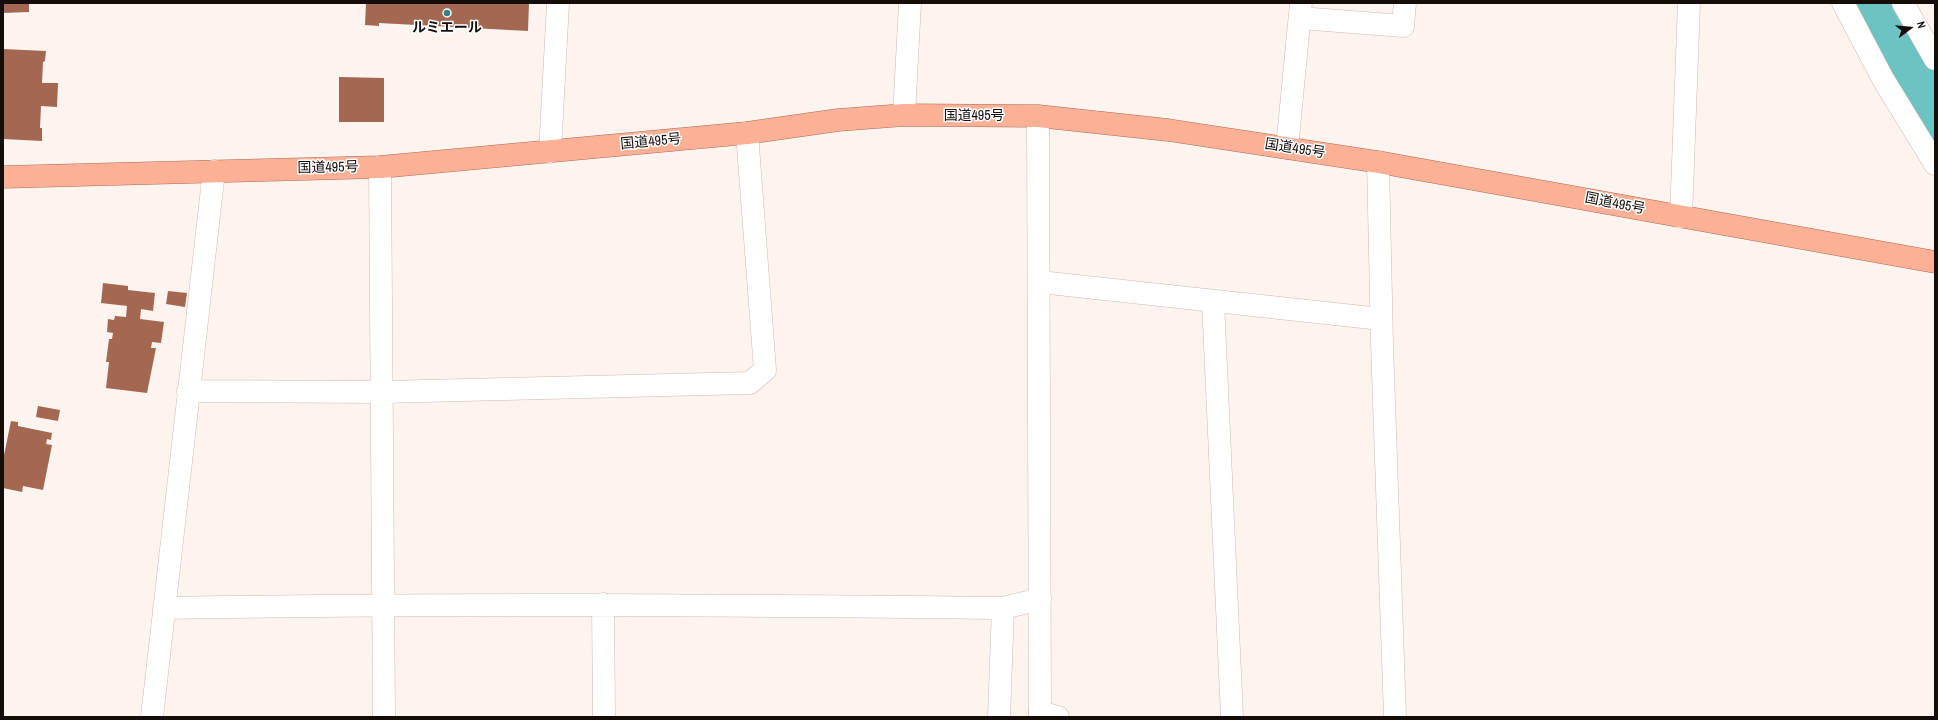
<!DOCTYPE html>
<meta charset="utf-8">
<style>
body{margin:0}
#map{position:relative;width:1938px;height:720px;overflow:hidden;background:#fdf4f0;font-family:"Archivo Narrow",sans-serif}
canvas{display:block}
.frame{position:absolute;inset:0;border:4px solid #140d0a;pointer-events:none}
.north{position:absolute;left:1890px;top:8px;width:40px;height:40px;-webkit-text-stroke:3px #fff;paint-order:stroke;rotate:74deg;font-size:11px;font-weight:700;line-height:16px;text-align:center;color:#140d0a}
.north::after{content:'';display:block;margin:auto;width:14px;height:18px;background:#140d0a;clip-path:polygon(50% 0,100% 100%,50% 72%,0 100%)}
</style>
<div id="map">
<canvas width="1938" height="720"></canvas>
<div class="frame"></div>
<div class="north">N</div>
</div>
<script>
const ctx = document.querySelector('canvas').getContext('2d');
ctx.lineJoin = 'round';
function trace(path, color, width, dash) {
  ctx.strokeStyle = color;
  ctx.lineWidth = width;
  ctx.lineCap = dash ? 'butt' : 'round';
  ctx.setLineDash(dash || []);
  ctx.stroke(path);
}
function fillPath(path, color) {
  ctx.fillStyle = color;
  ctx.fill(path, 'evenodd');
}
function write(font, color, halo, rows, align = 'center') {
  ctx.font = font + ' "Archivo Narrow","Noto Sans JP",sans-serif';
  ctx.lineWidth = 3;
  ctx.setLineDash([]);
  ctx.textBaseline = 'middle';
  ctx.strokeStyle = halo;
  ctx.fillStyle = color;
  for (const [text, x, y, turn = 0] of rows) {
    ctx.save();
    ctx.translate(x, y);
    ctx.rotate((+turn || 0) * Math.PI / 180);
    ctx.textAlign = isNaN(turn) ? turn : align;
    if (halo) ctx.strokeText(text, 0, 0);
    ctx.fillText(text, 0, 0);
    ctx.restore();
  }
}
const river = new Path2D(`
 M1865 3 1935 118`);
const building = new Path2D(`
 M3 3H29V12L3 13Z
 M366 3H529L528 31 379 23V26L365 25Z
 M3 49 46 51 45 61 43 62 42 83H58L57 107 41 106 40 128H42V141L3 139Z
 M339 77 384 78V122H339Z
 M103 283 128 286V290L155 293 153 311 141 309 140 319 164 322 161 343 152 342 151 348H156L147 393 106 388 109 362H106L109 339H112L113 333 107 332 108 319 114 320 115 316 126 317 127 306 101 303Z
 M168 291 187 293 185 307 166 304Z
 M38 406 60 410 58 421 36 417Z
 M11 421 18 422V426L52 433 51 440 47 439 46 444 52 445 43 490 23 486 22 492 3 488V460Z`);
const minor = new Path2D(`
 M1843 3 1883 79 1935 164
 M1903 3 1935 59
 M1300 18 1403 26 1405 3
 M904 115 910 3
 M1287 148 1301 3
 M550 152 558 3
 M1378 162 1382 344 1395 717
 M1681 217 1689 3
 M1040 282 1381 319
 M1213 301 1232 717
 M188 391 383 392 750 383 765 370 747 133
 M603 604 604 717
 M164 608C444 603 723 605 1003 608L1040 599
 M1040 712 1058 717
 M152 717 214 171
 M999 717 1003 608`);
const tertiary = new Path2D(`
 M1038 116 1040 717
 M380 167 384 717`);
const trunk = new Path2D(`
 M3 177 380 167 747 133 838 120 904 115 1038 116 1168 130 1378 162 1935 262`);
const markers = [
 [447,13,4,"#377f7e"]
];
const poiNames = [
 ["ルミエール",447,28]
];
const streetNames = [
 ["国道495号",974,116],
 ["国道495号",651,142,-5],
 ["国道495号",1295,149,9],
 ["国道495号",328,168,-1],
 ["国道495号",1615,204,11]
];
trace(river, '#6dc3c1', 51);
fillPath(building, '#a36752');
trace(minor, '#ceb8b0', 23);
trace(tertiary, '#ceb8b0', 23);
trace(trunk, '#ab6b53', 23);
trace(minor, '#fff', 22);
trace(tertiary, '#fff', 22);
trace(trunk, '#fcb096', 22);
for (const [x, y, r, color] of markers) {
  const dot = new Path2D();
  dot.arc(x, y, r, 0, 2 * Math.PI);
  ctx.fillStyle = color;
  ctx.fill(dot);
  trace(dot, '#fff', 1.5);
}
write('bold 14px', '#140d0a', '#fff', poiNames);
write('14px', '#140d0a', '#fff', streetNames);
</script>
